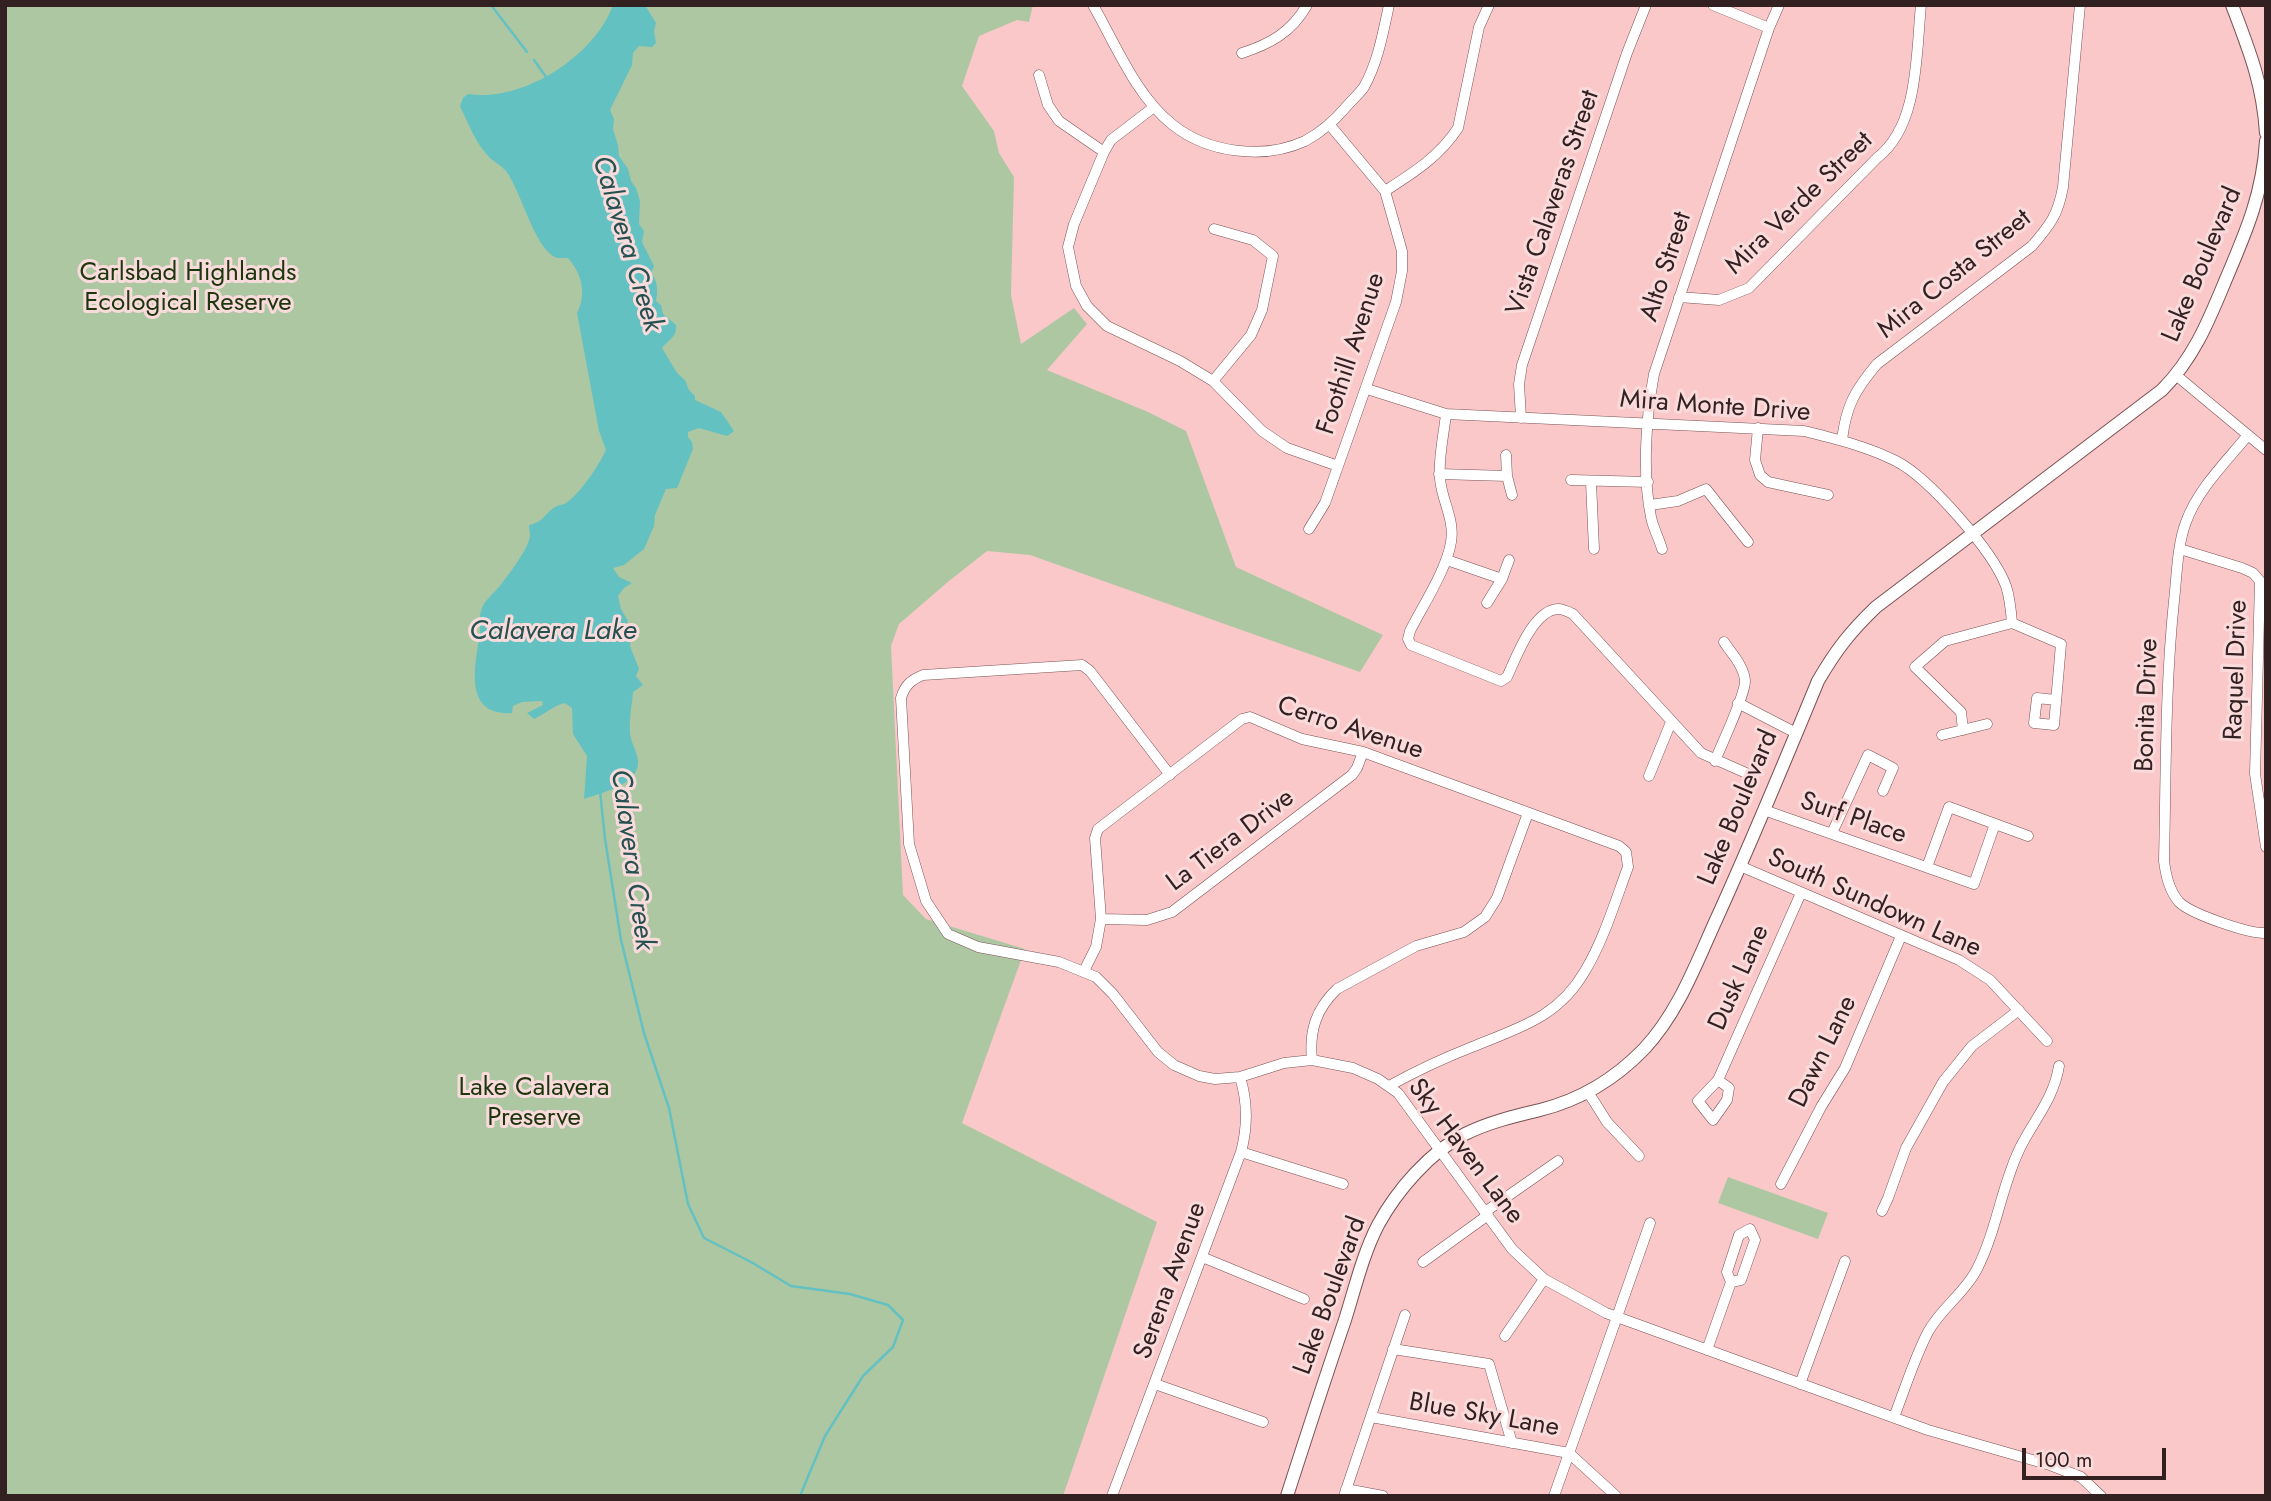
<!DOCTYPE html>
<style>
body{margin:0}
#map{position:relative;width:2271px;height:1501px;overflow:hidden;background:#fac8c9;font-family:Jost,sans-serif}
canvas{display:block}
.frame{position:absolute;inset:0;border:7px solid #332021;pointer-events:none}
.scale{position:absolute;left:2022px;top:1448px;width:144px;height:32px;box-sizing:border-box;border:4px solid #332021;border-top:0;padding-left:9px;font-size:21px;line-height:24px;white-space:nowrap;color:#332021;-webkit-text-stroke:5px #fadbdb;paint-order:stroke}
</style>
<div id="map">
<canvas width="2271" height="1501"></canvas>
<div class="frame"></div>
<div class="scale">100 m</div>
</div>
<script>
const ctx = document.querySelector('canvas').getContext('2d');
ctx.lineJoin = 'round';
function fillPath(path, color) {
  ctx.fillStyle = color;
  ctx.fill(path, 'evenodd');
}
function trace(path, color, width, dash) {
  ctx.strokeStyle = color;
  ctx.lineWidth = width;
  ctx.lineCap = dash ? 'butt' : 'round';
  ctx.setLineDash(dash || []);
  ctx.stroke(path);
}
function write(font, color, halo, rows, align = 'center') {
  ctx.font = font + ' Jost,sans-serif';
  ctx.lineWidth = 6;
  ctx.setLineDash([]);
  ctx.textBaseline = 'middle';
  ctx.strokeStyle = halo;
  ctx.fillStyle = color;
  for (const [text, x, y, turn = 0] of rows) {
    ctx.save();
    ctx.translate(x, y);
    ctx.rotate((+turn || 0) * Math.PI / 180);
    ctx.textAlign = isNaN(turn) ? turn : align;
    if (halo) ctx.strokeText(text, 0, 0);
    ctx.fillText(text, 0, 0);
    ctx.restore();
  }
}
const green = new Path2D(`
 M5 5H1033L1029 22 1017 20 979 36 962 86 994 131 999 153 1014 177 1011 295 1021 344 1074 308 1087 324 1047 370 1148 412 1186 431 1236 567 1383 635 1360 672 1030 555 987 551 949 581 899 624 891 646 903 895 926 919 1025 949 962 1123 1157 1222 1063 1496H5Z
 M1728 1177 1828 1213 1818 1239 1718 1203Z`);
const water = new Path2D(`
 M613 5H645L656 23 654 31 656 43 652 47 639 46 633 53 632 65 610 110 614 119 613 129 618 145 619 156 628 169 631 181 636 188 640 201 639 224 644 231 642 242 654 266 651 273C658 281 658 291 656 301L661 305 663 314 676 325C677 338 669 339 662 348L677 373 685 380 689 390 695 396V400L721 412 734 431 727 436 699 428 688 432V437L692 442 693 449 677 488 666 489 655 515 654 526 644 549 624 565 613 568 619 577 632 583 624 588 618 596 621 609 628 621 622 631 631 637 630 646 639 669 636 676 643 685 633 692C632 705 629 719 630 732 630 742 639 754 638 764 636 786 600 793 584 799L587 756 573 734 572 708 565 703C553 706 545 714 534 719L527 713 543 705 542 701 522 702 513 706 512 713C464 716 474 668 480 635 481 626 478 617 482 608 485 600 493 594 499 587 507 577 529 548 530 536 530 533 529 529 529 525 544 522 544 514 555 507 558 505 563 505 566 503 580 494 599 465 606 450L599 431 577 313C587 294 582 274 568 258 566 258 558 258 557 258 535 251 521 190 506 171 502 166 494 162 489 157 475 142 469 125 460 106L463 98 468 94C522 103 595 56 613 5Z`);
const stream = new Path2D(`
 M491 5 527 52
 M534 60 546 77
 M600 791 605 839 621 940 644 1033 669 1108 688 1204 704 1238 751 1262 791 1286 850 1294 888 1305 903 1320 893 1347 863 1376 825 1436 800 1496`);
const minor = new Path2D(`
 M1093 5C1116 45 1136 96 1173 125 1208 153 1264 160 1305 141 1320 133 1335 120 1346 107 1352 100 1359 94 1364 87 1378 62 1383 33 1389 5
 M1713 5 1769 28
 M1242 53C1270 44 1292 32 1307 5
 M1039 75 1048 105 1059 121 1104 152
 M1154 107 1111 140 1104 152 1074 224 1068 247 1076 286 1087 306 1107 326 1180 361 1213 381 1262 431 1287 448 1338 466
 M1385 191C1413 173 1439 157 1458 128L1479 27 1489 5
 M1679 297 1719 300 1749 288 1877 158C1919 126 1916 54 1921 5
 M2177 376 2266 450
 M1213 381 1251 335 1262 310 1273 256 1253 240 1214 229
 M1367 389 1446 414 1804 431C1836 439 1866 446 1896 461 1929 478 1993 551 2006 586 2010 598 2011 610 2012 623
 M1446 414C1444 434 1438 458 1440 479 1442 501 1455 520 1451 542 1447 569 1422 607 1410 631L1408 639 1411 645 1501 681 1507 677C1516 658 1533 610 1558 609 1563 609 1569 612 1573 614L1701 753 1746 773
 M1521 418 1519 384 1522 365 1627 53 1646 5
 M1758 428 1755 460 1760 475 1768 482 1828 495
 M2248 435C2226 462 2198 489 2186 522 2177 546 2177 575 2174 601 2165 687 2166 775 2164 861 2166 876 2169 890 2179 902 2191 914 2249 934 2266 933
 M1842 440C1846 406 1855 390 1877 364L2032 246C2050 225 2058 215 2063 187L2080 5
 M1506 455 1507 476 1512 495
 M1439 474 1507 476
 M1571 480 1648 482
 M1591 482 1594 549
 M1650 505 1678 501 1706 489 1748 542
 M1309 529 1325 503 1396 302 1402 271V251L1385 191 1329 124
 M1662 549C1659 538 1653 528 1651 517 1642 474 1646 417 1654 374L1769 28 1779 5
 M2180 549 2242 568 2253 573 2260 581 2255 774 2266 847
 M1447 560 1502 579
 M1487 603 1502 579 1509 560
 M2012 623 2061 644 2054 725 2034 723 2037 698 2056 700
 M1738 703 1796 733
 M1963 730 1961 712 1915 667 1945 641 2012 623
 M1942 735 1987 724
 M1715 761C1722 743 1744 698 1745 682 1745 667 1731 653 1724 642
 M1170 775 1090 671 1082 665 923 675C911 680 905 685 901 698L909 844 926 901 948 934 978 947 1059 962 1096 977 1113 994 1158 1052 1174 1065 1199 1076 1215 1079 1240 1077 1284 1063 1312 1060 1353 1068 1378 1079 1398 1093 1512 1249 1544 1279 1606 1313 1928 1430 2050 1465 2081 1477 2101 1496
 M1649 776 1671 722
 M1764 810 1974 884 1995 824
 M1832 833 1868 755 1893 768 1883 791
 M1740 866 1959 960 1990 980 2047 1041
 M1927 867 1949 807 2028 836
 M1101 919 1147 920 1172 912 1352 775 1357 768 1363 752
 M1084 971 1096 947 1101 919 1095 838 1098 829 1242 719 1250 717 1302 739 1363 752 1619 846 1626 852 1628 867C1615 902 1604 939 1585 971 1558 1018 1518 1028 1472 1047 1444 1058 1416 1071 1389 1086
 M1312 1060C1309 1031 1316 1009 1337 989L1416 946 1464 932 1485 917 1497 898 1528 813
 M1718 1080 1729 1088 1727 1100 1713 1120 1698 1101 1718 1080 1801 893
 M1588 1092 1607 1122 1639 1156
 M1241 1152 1343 1184
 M1781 1184 1821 1107 1845 1068 1901 936
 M1882 1211 1888 1198 1906 1148 1943 1082 1972 1046 2019 1010
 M1485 1212 1558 1161
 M1202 1257 1304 1299
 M1423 1262 1488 1215
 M1505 1336 1544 1279
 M1393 1349 1489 1364 1512 1443
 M1707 1350 1731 1282 1727 1272 1739 1235 1750 1229 1755 1240 1741 1280 1731 1282
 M1155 1384 1263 1422
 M1800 1384 1845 1261
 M1371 1417 1569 1453 1616 1496
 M1894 1417C1905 1389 1914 1359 1928 1332 1941 1308 1965 1293 1977 1269 1997 1230 2001 1187 2020 1148 2034 1120 2054 1098 2059 1066
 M1346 1489 1383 1496
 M1112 1496 1241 1152C1248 1126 1248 1103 1240 1077
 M1344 1496 1405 1315
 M1554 1496 1650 1223`);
const major = new Path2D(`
 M2232 5C2249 50 2263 84 2266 133
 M1287 1496C1306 1437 1325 1378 1345 1320 1355 1288 1363 1254 1378 1225 1397 1190 1430 1152 1465 1134 1489 1122 1515 1116 1540 1110 1580 1100 1616 1078 1644 1049 1678 1013 1696 964 1716 920 1752 841 1785 761 1818 681 1836 650 1850 632 1876 607L2162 390C2194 358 2209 320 2226 279 2246 232 2263 193 2266 141`);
const streetNames = [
 ["Vista Calaveras Street",1554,203,-71],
 ["Mira Verde Street",1800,204,-44],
 ["Lake Boulevard",2203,265,-67],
 ["Alto Street",1667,267,-72],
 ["Mira Costa Street",1955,275,-39],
 ["Foothill Avenue",1352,354,-72],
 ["Mira Monte Drive",1715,407,4],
 ["Raquel Drive",2237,670,-88],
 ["Bonita Drive",2148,705,-88],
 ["Cerro Avenue",1350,729,18],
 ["Lake Boulevard",1739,808,-67],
 ["Surf Place",1853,819,19],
 ["La Tiera Drive",1231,841,-37],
 ["South Sundown Lane",1874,904,24],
 ["Dusk Lane",1740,978,-66],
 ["Dawn Lane",1824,1052,-64],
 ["Sky Haven Lane",1465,1152,53],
 ["Serena Avenue",1171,1281,-70],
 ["Lake Boulevard",1331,1296,-70],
 ["Blue Sky Lane",1484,1416,10]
];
const parkNames = [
 ["Carlsbad Highlands",188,274],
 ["Ecological Reserve",188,304],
 ["Lake Calavera",534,1089],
 ["Preserve",534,1119]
];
const waterNames = [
 ["Calavera Creek",626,244,73],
 ["Calavera Lake",553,632],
 ["Calavera Creek",631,860,82]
];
fillPath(green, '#aec7a3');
fillPath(water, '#64c1c2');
trace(stream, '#64c1c2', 2.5);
trace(minor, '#7b5153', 11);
trace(major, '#7b5153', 14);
trace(minor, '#fff', 10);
trace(major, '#fff', 12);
write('26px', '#332021', '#fadbdb', streetNames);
write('26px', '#1c360e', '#fadbdb', parkNames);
write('italic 28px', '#265151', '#fadbdb', waterNames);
</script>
